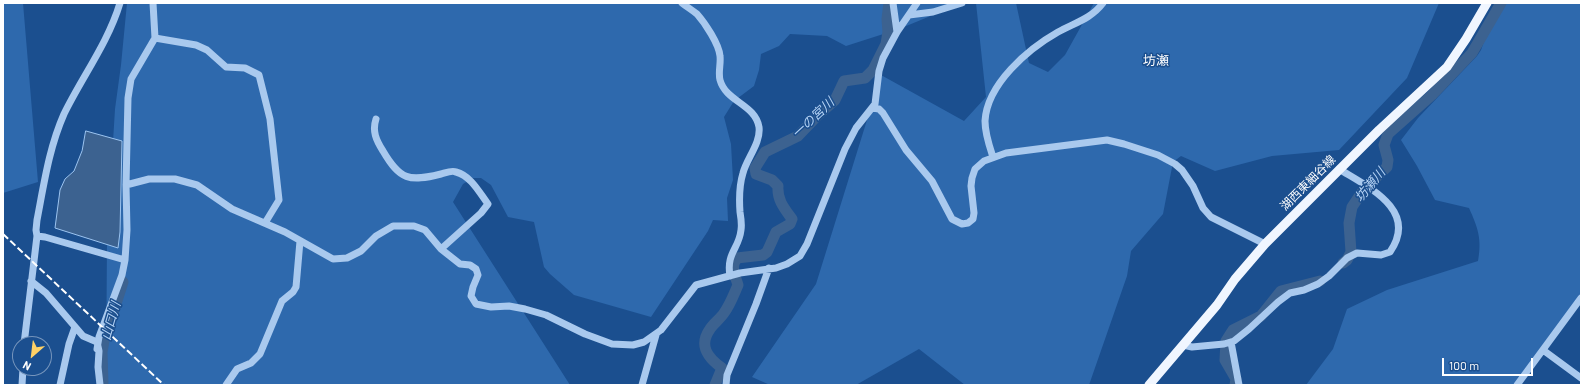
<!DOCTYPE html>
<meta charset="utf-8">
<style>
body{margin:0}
#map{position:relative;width:1584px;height:388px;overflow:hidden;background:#1b4f8f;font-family:Barlow,sans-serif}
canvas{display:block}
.frame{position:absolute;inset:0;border:4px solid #fff;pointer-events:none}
.north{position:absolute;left:12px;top:336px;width:40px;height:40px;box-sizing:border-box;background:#1b4f8f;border:1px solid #7695bc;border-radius:50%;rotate:208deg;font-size:11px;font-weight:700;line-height:16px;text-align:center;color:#fff}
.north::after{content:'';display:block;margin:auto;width:14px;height:18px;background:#ffd166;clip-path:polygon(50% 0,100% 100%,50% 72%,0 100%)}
.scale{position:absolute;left:1442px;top:358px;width:91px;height:18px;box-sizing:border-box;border:2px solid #fff;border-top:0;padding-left:5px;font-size:12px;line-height:14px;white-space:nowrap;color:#fff;-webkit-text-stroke:3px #1b4f8f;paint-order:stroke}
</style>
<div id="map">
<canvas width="1584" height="388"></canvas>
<div class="frame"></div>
<div class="north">N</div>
<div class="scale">100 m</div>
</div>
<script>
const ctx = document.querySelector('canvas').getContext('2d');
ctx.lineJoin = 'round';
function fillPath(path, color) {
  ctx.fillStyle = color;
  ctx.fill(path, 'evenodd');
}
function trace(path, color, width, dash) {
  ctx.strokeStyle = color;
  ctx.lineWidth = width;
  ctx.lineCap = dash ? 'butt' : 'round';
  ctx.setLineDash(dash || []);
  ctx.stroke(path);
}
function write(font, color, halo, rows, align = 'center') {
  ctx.font = font + ' Barlow,"Noto Sans JP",sans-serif';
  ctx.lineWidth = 3;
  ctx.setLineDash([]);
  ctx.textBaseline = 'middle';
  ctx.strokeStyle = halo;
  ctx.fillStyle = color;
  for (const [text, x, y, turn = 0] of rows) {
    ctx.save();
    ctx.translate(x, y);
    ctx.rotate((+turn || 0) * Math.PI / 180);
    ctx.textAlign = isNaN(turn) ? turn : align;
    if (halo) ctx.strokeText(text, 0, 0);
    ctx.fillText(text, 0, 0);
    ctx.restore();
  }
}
const green = new Path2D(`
 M3 3H23L38 182 3 193Z
 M127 3H962L899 29 846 46 827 36 790 34 779 46 761 54 759 70 754 86 734 101 724 117 731 144 733 180 727 198 728 221 713 220 708 231 651 317 574 295 550 274 544 267 534 222 508 217 491 185 481 178H473L463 184 453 202 570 385H106L107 240 115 109 121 65Z
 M976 3H1016L1029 63 1048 72 1065 55 1094 3H1439L1407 78 1339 150 1272 156 1215 171 1181 156 1173 162 1163 214 1131 251 1127 276 1089 385H965L919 349 856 385H770L752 377 816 284 881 75 964 121 986 97Z
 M1506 3H1581V298L1517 385H1306L1333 349 1347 309 1387 290 1478 261C1482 239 1478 228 1469 208L1435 200 1417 166 1401 140 1418 118 1477 56 1481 50 1487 33Z`);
const water = new Path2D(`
 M86 131 122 141 120 232 118 248 55 228 60 190 65 179 74 171 82 151Z`);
const river = new Path2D(`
 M1343 263 1347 260 1351 252 1349 223 1352 207 1364 189 1387 167 1388 160 1384 145 1388 134 1432 95 1472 53 1501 3
 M103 385 102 352 104 341 123 282
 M715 385 722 368C708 358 698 346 710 329 714 323 720 319 724 313 730 305 734 294 738 285 735 275 730 267 737 258L763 255 767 252 776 232 790 224 792 219C784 208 777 200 778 186L772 180 756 174 755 168 765 152 798 136 819 114 835 100 844 81 865 78 873 70 886 44 888 32 887 19 889 3
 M1235 385 1236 379 1225 360 1226 341 1233 330 1261 316 1281 291 1320 281`);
const minor = new Path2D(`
 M682 3C687 7 692 10 697 14 705 23 719 44 720 56 721 64 718 72 720 80 726 102 755 104 759 127 761 143 747 158 743 173 739 186 739 198 740 212 741 218 742 224 741 230 739 249 726 253 730 276
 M893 3 897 32
 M909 15 933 12 962 3
 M155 38 196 45 207 50 226 67 245 68 259 75 270 119 279 200 265 223
 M872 108 879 109 883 113 906 150 932 181 952 219 962 224 968 223 973 219 974 213 971 186 972 178 975 169 984 161 1006 153 1107 140 1124 144 1158 155 1175 164 1182 170 1193 186 1203 208 1211 217 1265 244
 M376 119C372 131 376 140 383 151 400 180 409 182 441 174 445 173 452 170 456 172 471 176 479 192 488 204L481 213 441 249
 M993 157C989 145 985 134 985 121 987 84 1028 49 1058 32 1074 23 1091 19 1103 3
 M126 185 149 179H175L197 185 232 209 285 232 333 259 347 258 361 251 376 236 393 226H414L425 230 441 249 460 264 470 265 476 269 478 275 473 287 471 296 476 304 491 307 509 306 525 309 546 315 585 334 612 344 633 345 644 342 661 330 696 285 740 273 776 268 787 264 800 256 807 244 845 149 856 128 875 104 879 71 883 58 897 32 917 3
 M37 236 45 237 125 260
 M31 281 46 293 83 336 97 342 99 351 98 367 100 385
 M1231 342 1239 385
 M24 344 37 236 36 230 37 220C44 184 49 148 64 114 82 77 108 43 120 3
 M1183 345 1192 347 1224 344 1234 341 1249 329 1278 302 1290 293 1304 290 1318 284 1329 276 1347 258 1357 253 1381 255 1390 252C1419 210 1368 187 1339 169
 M97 349 99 337 122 275 125 260 127 230 126 185 128 98 131 79 155 38 153 3
 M1543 350 1581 378
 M22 385 23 368
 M60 385 69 344 75 327
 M226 385 237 369 251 363 260 354 282 301 293 292 296 287 300 241
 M642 385 656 335
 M726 385 727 375 756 304 769 268
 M1517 385 1581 298`);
const major = new Path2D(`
 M1149 385 1217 305 1235 279 1265 244 1379 130 1447 67 1466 39 1487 3`);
const rail = new Path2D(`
 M3 234 164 385`);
const streetNames = [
 ["湖西東細谷線",1308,183,-45]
];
const neighbourhoodNames = [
 ["坊瀬",1156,61]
];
const waterNames = [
 ["一の宮川",813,118,-43],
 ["坊瀬川",1370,185,-50],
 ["山口川",111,321,-74]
];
fillPath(green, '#2e69ad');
fillPath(water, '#3c6290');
trace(water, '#9cc4f0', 1);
trace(river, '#3c6290', 11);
trace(minor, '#a9c9ee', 7);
trace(major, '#f0f6ff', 9);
trace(rail, '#fff', 2, [7, 3]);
write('12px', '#fff', '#1b4f8f', streetNames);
write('13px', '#fff', '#1b4f8f', neighbourhoodNames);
write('italic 13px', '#b5d3f5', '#1b4f8f', waterNames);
</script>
